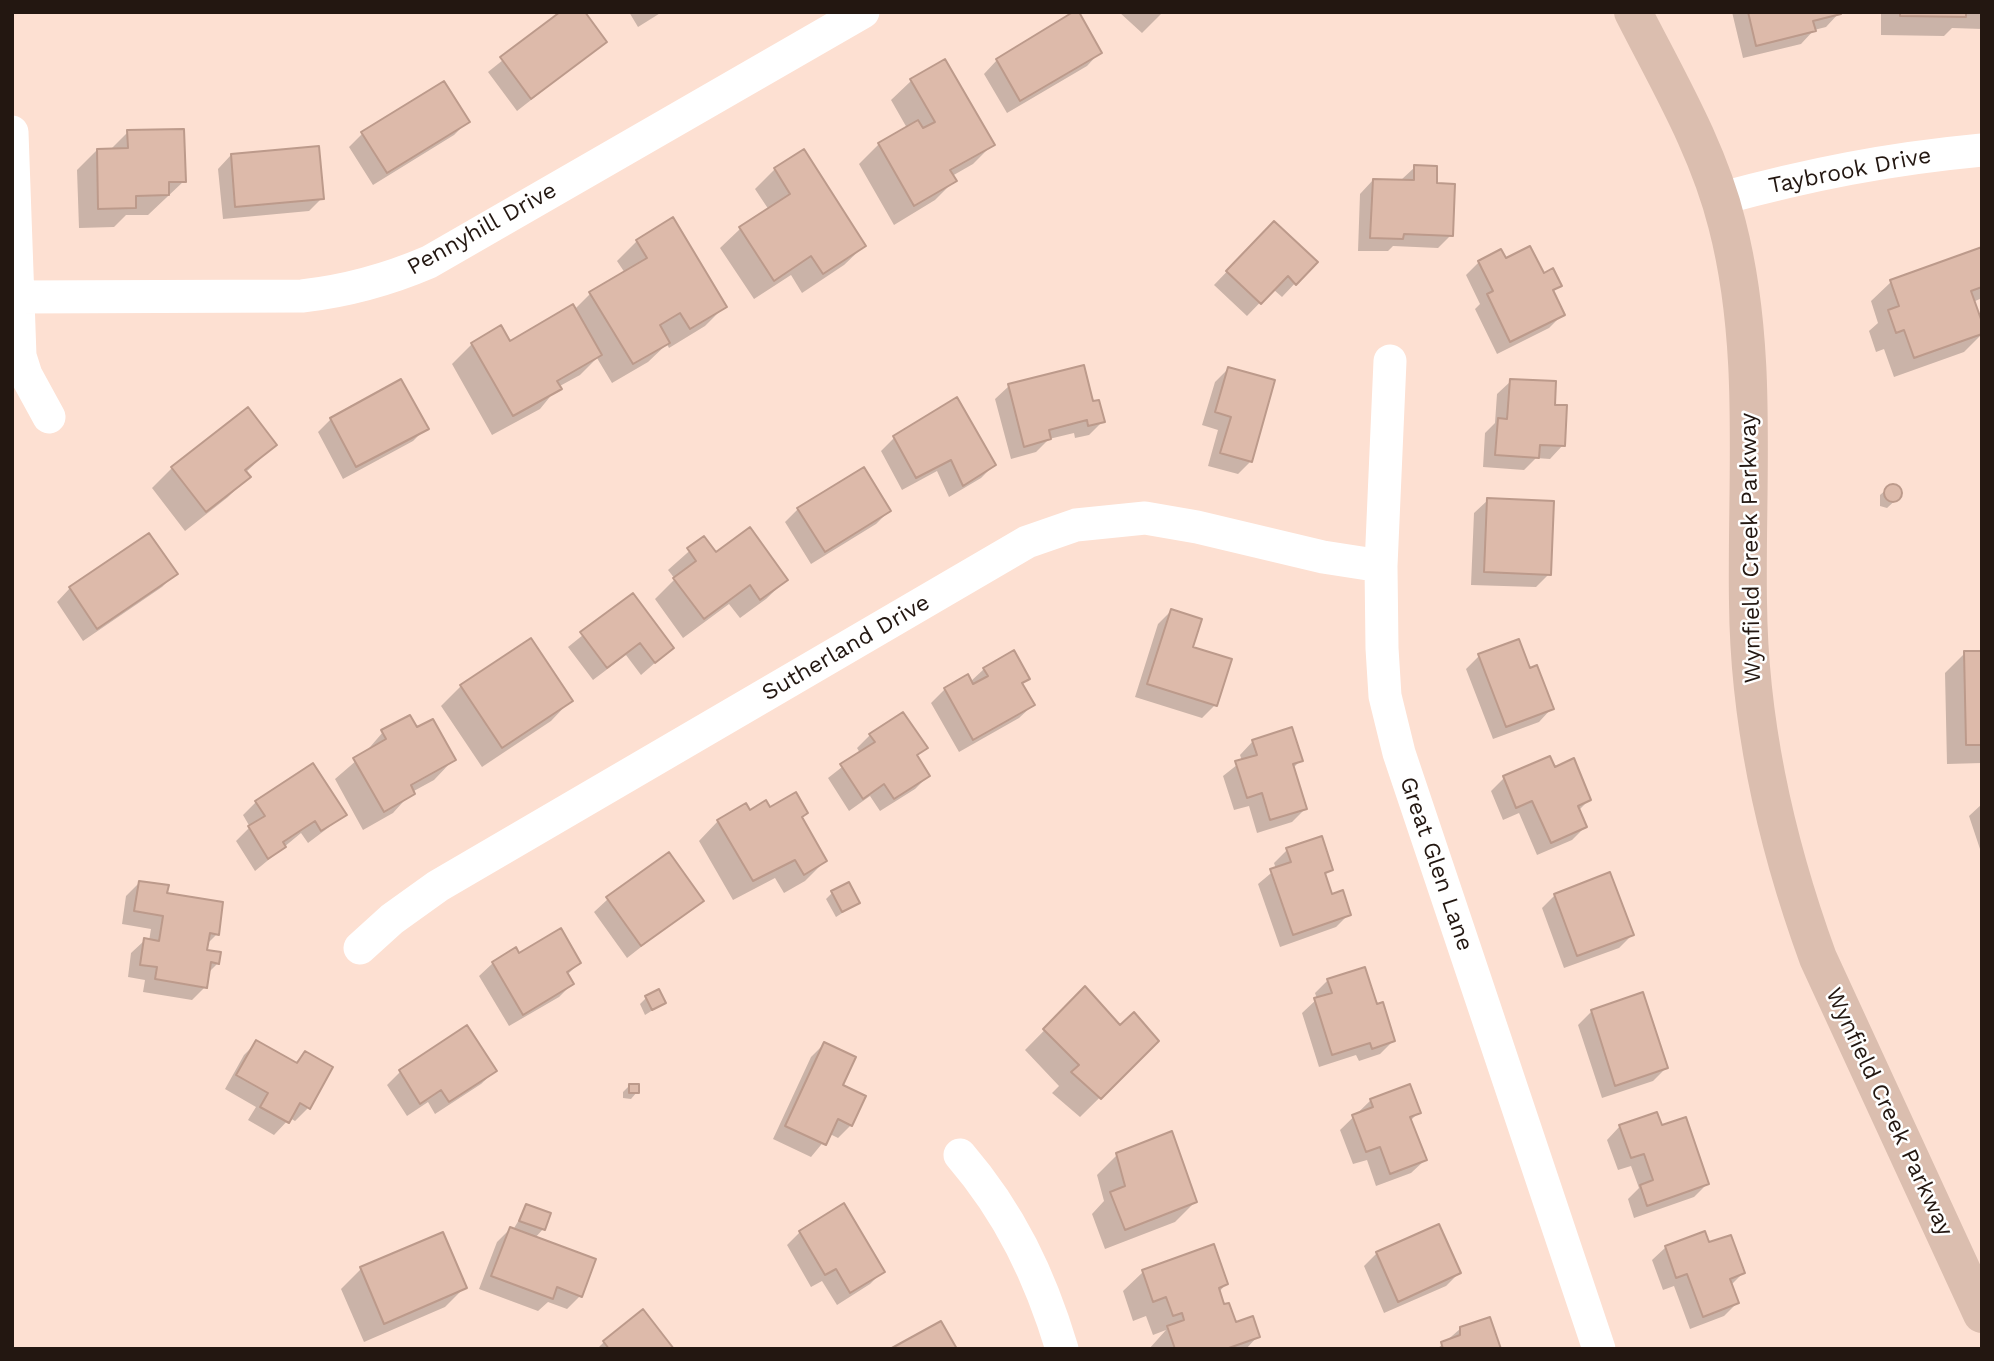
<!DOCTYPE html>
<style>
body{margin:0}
#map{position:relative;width:1994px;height:1361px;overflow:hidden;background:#fde0d2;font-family:"Work Sans",sans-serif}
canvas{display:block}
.frame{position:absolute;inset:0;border:14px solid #231711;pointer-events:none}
</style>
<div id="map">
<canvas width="1994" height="1361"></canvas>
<div class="frame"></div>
</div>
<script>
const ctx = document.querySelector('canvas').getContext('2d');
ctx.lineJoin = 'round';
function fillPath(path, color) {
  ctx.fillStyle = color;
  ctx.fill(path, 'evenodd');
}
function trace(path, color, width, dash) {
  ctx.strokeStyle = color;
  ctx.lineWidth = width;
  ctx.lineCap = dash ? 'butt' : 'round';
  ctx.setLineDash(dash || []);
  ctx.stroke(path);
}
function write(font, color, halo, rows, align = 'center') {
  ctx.font = font + ' "Work Sans",sans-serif';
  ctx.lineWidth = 5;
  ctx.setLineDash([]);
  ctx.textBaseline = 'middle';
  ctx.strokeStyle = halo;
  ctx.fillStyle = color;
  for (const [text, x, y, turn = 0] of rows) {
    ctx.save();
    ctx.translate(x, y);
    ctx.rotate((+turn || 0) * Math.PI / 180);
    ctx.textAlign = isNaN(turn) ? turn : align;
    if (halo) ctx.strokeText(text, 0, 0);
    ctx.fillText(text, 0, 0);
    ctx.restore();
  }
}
const shadow = new Path2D(`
 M563 12 605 42 517 111 488 72Z
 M629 12H662L638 27Z
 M1119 12H1163L1142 33Z
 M1732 12H1839V13L1826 27 1814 30 1801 44 1743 58Z
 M1881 12H1982V29L1952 28 1944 36 1881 35Z
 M1100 52 1087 66 1007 113 984 74 997 60Z
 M944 62 993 144 973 164 952 176 955 180 935 200 894 225 859 164 879 144 907 128 891 100 911 81Z
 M467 122 454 135 373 185 349 147 362 134Z
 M128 132 184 181 148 215H126L114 227 79 228 77 170 97 150H110Z
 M231 155 322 198 309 211 223 219 218 169Z
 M1415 167 1435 185 1451 235 1438 248 1393 246 1388 251H1358L1360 194 1373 180H1401Z
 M775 169 864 246 844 265 802 293 791 275 754 299 720 248 740 229 769 210 755 189Z
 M1261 236 1315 262 1282 297 1273 289 1247 316 1214 285Z
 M637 241 724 307 705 326 669 348 667 344 648 362 612 383 597 358 580 375 558 387 540 409 492 435 452 364 472 344 509 343 574 310 591 293 625 273 617 261Z
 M1982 249V298L1973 302 1982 334 1964 352 1894 377 1884 349 1876 352 1869 331 1878 323 1871 301 1891 282Z
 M1505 261 1560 285 1552 293 1563 314 1549 328 1497 354 1475 309 1480 304 1466 275 1479 262Z
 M1228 369 1251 461 1238 474 1208 466 1218 430 1202 425 1215 382Z
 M1511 381 1553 406 1563 445 1550 459 1536 458 1524 470 1483 467 1485 433 1495 423 1497 394Z
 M1009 386 1091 403 1103 421 1089 435 1075 438 1074 433 1049 439 1036 452 1011 459 995 399Z
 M956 400 994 465 981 478 949 497 937 471 902 490 881 451 894 438Z
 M331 419 426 428 413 441 343 479 318 432Z
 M275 445 245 473 248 477 228 497 185 531 152 488 172 468Z
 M1897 487 1899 497 1887 508 1880 506V495L1887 489Z
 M1488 500 1549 574 1536 587 1471 585 1474 513Z
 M798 509 889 511 876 524 811 564 785 522Z
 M704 538 715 554 786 580 766 599 740 618 729 604 683 638 655 599 675 579 668 570Z
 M175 574 162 587 83 641 57 602 70 588Z
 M633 595 672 648 641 675 626 655 593 680 568 647Z
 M1171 611 1215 705 1202 718 1135 697 1158 624Z
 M1965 653H1982V763L1947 764 1945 673Z
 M1479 656 1552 708 1539 722 1493 739 1466 669Z
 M984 669 1028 678 1021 685 1033 705 1019 718 959 752 931 703 945 689 967 677 970 682Z
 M461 686 570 701 551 721 482 767 441 706Z
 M417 730 453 760 434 780 412 792 393 813 363 830 335 779 364 754 383 732Z
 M870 735 925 748 916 757 928 776 915 789 880 811 870 796 849 811 828 778 860 753 857 748Z
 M1253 741 1301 760 1292 769 1305 809 1292 822 1257 833 1249 806 1234 810 1223 776 1242 761 1240 755Z
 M1554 769 1589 800 1578 811 1585 827 1572 840 1537 855 1519 813 1503 820 1491 791 1504 778Z
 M256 802 345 815 308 843 301 833 255 871 236 841 250 827 243 815Z
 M1982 804V855L1969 816Z
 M769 810 800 818 825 861 805 881 784 893 775 878 733 900 699 841 718 821Z
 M1287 850 1331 869 1324 876 1331 896 1349 914 1336 927 1280 947 1258 884 1276 869 1274 863Z
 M139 883 165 894 217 934 206 945 205 952 218 963 207 974 205 987 192 1000 143 992 145 980 128 977 131 953 145 940 149 941 151 929 122 924 126 896Z
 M832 893 858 903 836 917 826 899Z
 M1555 895 1632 935 1619 948 1564 968 1542 908Z
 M608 899 701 900 627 958 594 912Z
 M515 950 519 956 579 963 567 975 572 984 559 997 509 1026 479 976 493 963Z
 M1328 980 1375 1006 1393 1041 1380 1054 1359 1061 1356 1055 1319 1067 1302 1013 1317 999 1315 993Z
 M1085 989 1120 1028 1157 1041 1080 1117 1052 1093 1059 1086 1025 1050Z
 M1642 994 1666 1068 1653 1081 1602 1098 1578 1025 1591 1012Z
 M646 998 664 1003 645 1015 640 1004Z
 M257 1042 294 1064 305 1053 308 1108 295 1121 290 1118 274 1135 248 1120 256 1107 225 1089 244 1055Z
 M824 1044 851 1125 838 1138 830 1134 811 1157 773 1139 811 1057Z
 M495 1071 481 1084 435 1114 428 1102 407 1116 387 1085 400 1072Z
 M629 1086 637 1092 631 1099 623 1098V1092Z
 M1371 1100 1419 1112 1410 1121 1425 1160 1411 1173 1376 1186 1367 1160 1353 1164 1340 1130Z
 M1620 1126 1661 1128 1707 1184 1694 1197 1634 1218 1628 1199 1639 1188 1631 1166 1618 1170 1607 1140Z
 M1117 1155 1195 1202 1175 1222 1105 1249 1092 1214 1104 1201 1097 1175Z
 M527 1206 549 1214 543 1229 535 1238 580 1296 567 1309 548 1302 538 1311 479 1289 497 1242 510 1229 513 1230Z
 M800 1232 883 1271 870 1284 837 1305 822 1281 811 1287 787 1245Z
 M1708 1245 1743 1273 1731 1285 1737 1303 1724 1316 1690 1329 1674 1286 1663 1290 1652 1260 1666 1247Z
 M1213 1246 1226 1284 1219 1292 1235 1324 1258 1336 1246 1349H1149L1166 1330 1153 1335 1146 1316 1133 1321 1123 1291 1143 1272Z
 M1377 1253 1459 1273 1446 1286 1384 1313 1364 1266Z
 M361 1269 465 1287 445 1307 364 1342 341 1289Z
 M1460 1329 1500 1349H1437Z
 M604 1342 672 1349H597Z`);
const building = new Path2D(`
 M560 12H585L607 42 531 99 500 57Z
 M1073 12H1079L1102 53 1020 101 996 59Z
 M1748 12H1841V14L1813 21 1816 31 1756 46Z
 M1900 12H1966V17L1900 16Z
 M945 59 995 145 950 170 957 181 914 206 878 143 918 120 923 128 935 122 910 79Z
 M444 81 470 122 387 173 361 132Z
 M184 129 186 182H169V195L136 196V208L98 209 97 149 128 148 127 130Z
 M319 146 324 199 235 207 231 154Z
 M804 149 866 246 823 274 811 256 774 281 739 227 790 194 774 168Z
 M1414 165 1437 166V183L1455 184 1453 236 1404 234 1403 239 1370 238 1373 179 1414 180Z
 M673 217 727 307 690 329 680 313 660 325 670 343 633 364 589 292 647 258 636 240Z
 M1274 221 1318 262 1296 285 1288 276 1261 304 1226 271Z
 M1530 246 1544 273 1553 268 1562 286 1553 290 1565 315 1510 342 1487 294 1493 291 1478 261 1501 249 1506 258Z
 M1982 247V287L1971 291 1982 322V334L1914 358 1904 330 1896 333 1888 310 1899 306 1890 280Z
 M573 304 602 355 557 381 562 389 513 416 471 343 501 325 510 341Z
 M1084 365 1093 401 1099 400 1105 422 1088 426 1087 420 1049 430 1051 439 1024 447 1008 384Z
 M1228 367 1275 380 1252 462 1220 453 1231 417 1215 412Z
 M401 379 429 429 356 467 330 418Z
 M1510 379 1556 381 1555 405H1567L1565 446 1540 445 1539 458 1495 455 1498 418 1507 419Z
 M957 397 996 465 963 486 951 460 916 478 893 436Z
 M248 407 277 445 245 470 251 477 206 512 171 467Z
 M864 467 891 511 825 552 797 508Z
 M1884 493a9 9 0 1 1 18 0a9 9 0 1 1-18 0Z
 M1487 498 1554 501 1551 575 1484 572Z
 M750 527 788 580 760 600 750 585 704 619 673 578 696 561 687 548 704 536 716 552Z
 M149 533 178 574 97 629 69 587Z
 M633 593 674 648 655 663 640 643 607 668 580 632Z
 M1171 609 1202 619 1193 647 1232 659 1217 706 1147 684Z
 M531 638 573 701 502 748 460 685Z
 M1519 639 1530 668 1537 665 1554 709 1506 727 1478 654Z
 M1014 650 1030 679 1022 683 1035 705 973 740 944 688 968 674 973 684 988 676 983 668Z
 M1964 651H1982V745H1966Z
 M903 712 928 748 917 755 930 776 894 799 884 784 863 799 840 764 875 742 869 734Z
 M410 715 417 727 433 719 456 760 411 785 415 794 384 812 353 758 386 739 381 730Z
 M1292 727 1303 761 1293 764 1307 809 1270 820 1262 793 1247 798 1235 761 1257 755 1252 740Z
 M1550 756 1555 767 1574 758 1591 800 1578 806 1587 827 1551 843 1532 801 1516 808 1503 776Z
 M313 763 347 815 321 831 315 821 283 842 286 847 268 859 248 826 265 816 255 801Z
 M796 792 808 813 802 817 827 861 804 875 795 860 753 881 717 820 746 803 750 810 766 800 770 807Z
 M1322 836 1333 870 1325 873 1332 894 1343 890 1351 915 1293 935 1270 869 1291 862 1286 848Z
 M669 852 704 901 641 946 606 897Z
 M1610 872 1634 935 1577 956 1554 894Z
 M139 881 169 885 167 893 223 902 219 935 210 933 207 950 221 952 219 964 211 962 207 988 155 979 157 967 140 965 144 938 159 941 163 916 134 911Z
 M849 882 860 903 842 912 831 891Z
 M561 928 581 963 567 972 574 984 523 1015 492 962 516 947 519 953Z
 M1365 967 1377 1004 1383 1002 1395 1041 1372 1049 1370 1043 1332 1055 1314 998 1332 993 1327 979Z
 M1085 986 1120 1025 1134 1012 1159 1041 1101 1099 1071 1072 1079 1065 1043 1029Z
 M659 989 666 1003 652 1010 645 996Z
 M1643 992 1668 1068 1615 1086 1591 1010Z
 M467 1025 497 1071 449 1102 441 1090 420 1104 399 1070Z
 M256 1040 297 1063 305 1051 333 1067 310 1109 300 1103 289 1123 260 1107 268 1093 236 1075Z
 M824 1042 856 1057 843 1085 866 1096 852 1126 838 1119 826 1145 785 1126Z
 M629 1084H639V1093H629Z
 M1410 1084 1421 1113 1410 1117 1427 1160 1390 1174 1380 1147 1366 1152 1352 1115 1373 1107 1370 1099Z
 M1657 1112 1662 1125 1686 1117 1709 1184 1647 1206 1640 1185 1653 1180 1644 1154 1631 1158 1619 1125Z
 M1172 1131 1197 1202 1125 1230 1110 1192 1125 1186 1116 1153Z
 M844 1203 885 1272 850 1293 836 1269 825 1275 799 1231Z
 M526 1204 551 1213 545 1230 519 1221Z
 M1439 1224 1461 1273 1398 1302 1376 1252Z
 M510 1227 596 1259 582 1297 557 1287 553 1299 491 1276Z
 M1705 1231 1709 1242 1731 1235 1745 1273 1730 1279 1739 1303 1703 1317 1687 1274 1676 1278 1665 1246Z
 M443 1232 467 1288 384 1324 360 1267Z
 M1214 1244 1228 1284 1219 1288 1224 1304 1229 1303 1236 1322 1253 1316 1260 1337 1226 1349H1175L1167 1326 1184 1320 1182 1313 1173 1316 1166 1297 1153 1302 1142 1270Z
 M643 1309 674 1349H609L603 1341Z
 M1490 1317 1501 1349H1443L1441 1342 1460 1335V1327Z
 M941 1321 957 1349H890Z`);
const street = new Path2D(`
 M12 132 20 356 26 375 49 417
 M1719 199C1811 174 1887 159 1982 150
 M16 297 302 296C347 291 387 280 429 262L863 12
 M1390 361 1381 566 1382 648 1385 696 1399 753 1599 1349
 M360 948 392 919 438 886 1027 542 1076 525 1145 518 1197 527 1323 557 1381 566
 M960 1155C1010 1213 1040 1276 1062 1349`);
const secondary = new Path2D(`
 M1633 12C1668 81 1708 148 1727 224 1759 347 1746 477 1748 602 1749 725 1776 843 1818 958L1982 1314`);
const streetNames = [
 ["Taybrook Drive",1850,171,-11],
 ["Pennyhill Drive",482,229,-29],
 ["Wynfield Creek Parkway",1751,548,-91],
 ["Sutherland Drive",846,648,-30],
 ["Great Glen Lane",1436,864,71],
 ["Wynfield Creek Parkway",1889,1112,65]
];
fillPath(shadow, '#0003');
fillPath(building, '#ddbaaa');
trace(building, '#bc9a8b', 2);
trace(street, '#fff', 33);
trace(secondary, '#dbbeaf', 38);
write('23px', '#231711', '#fff', streetNames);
</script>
